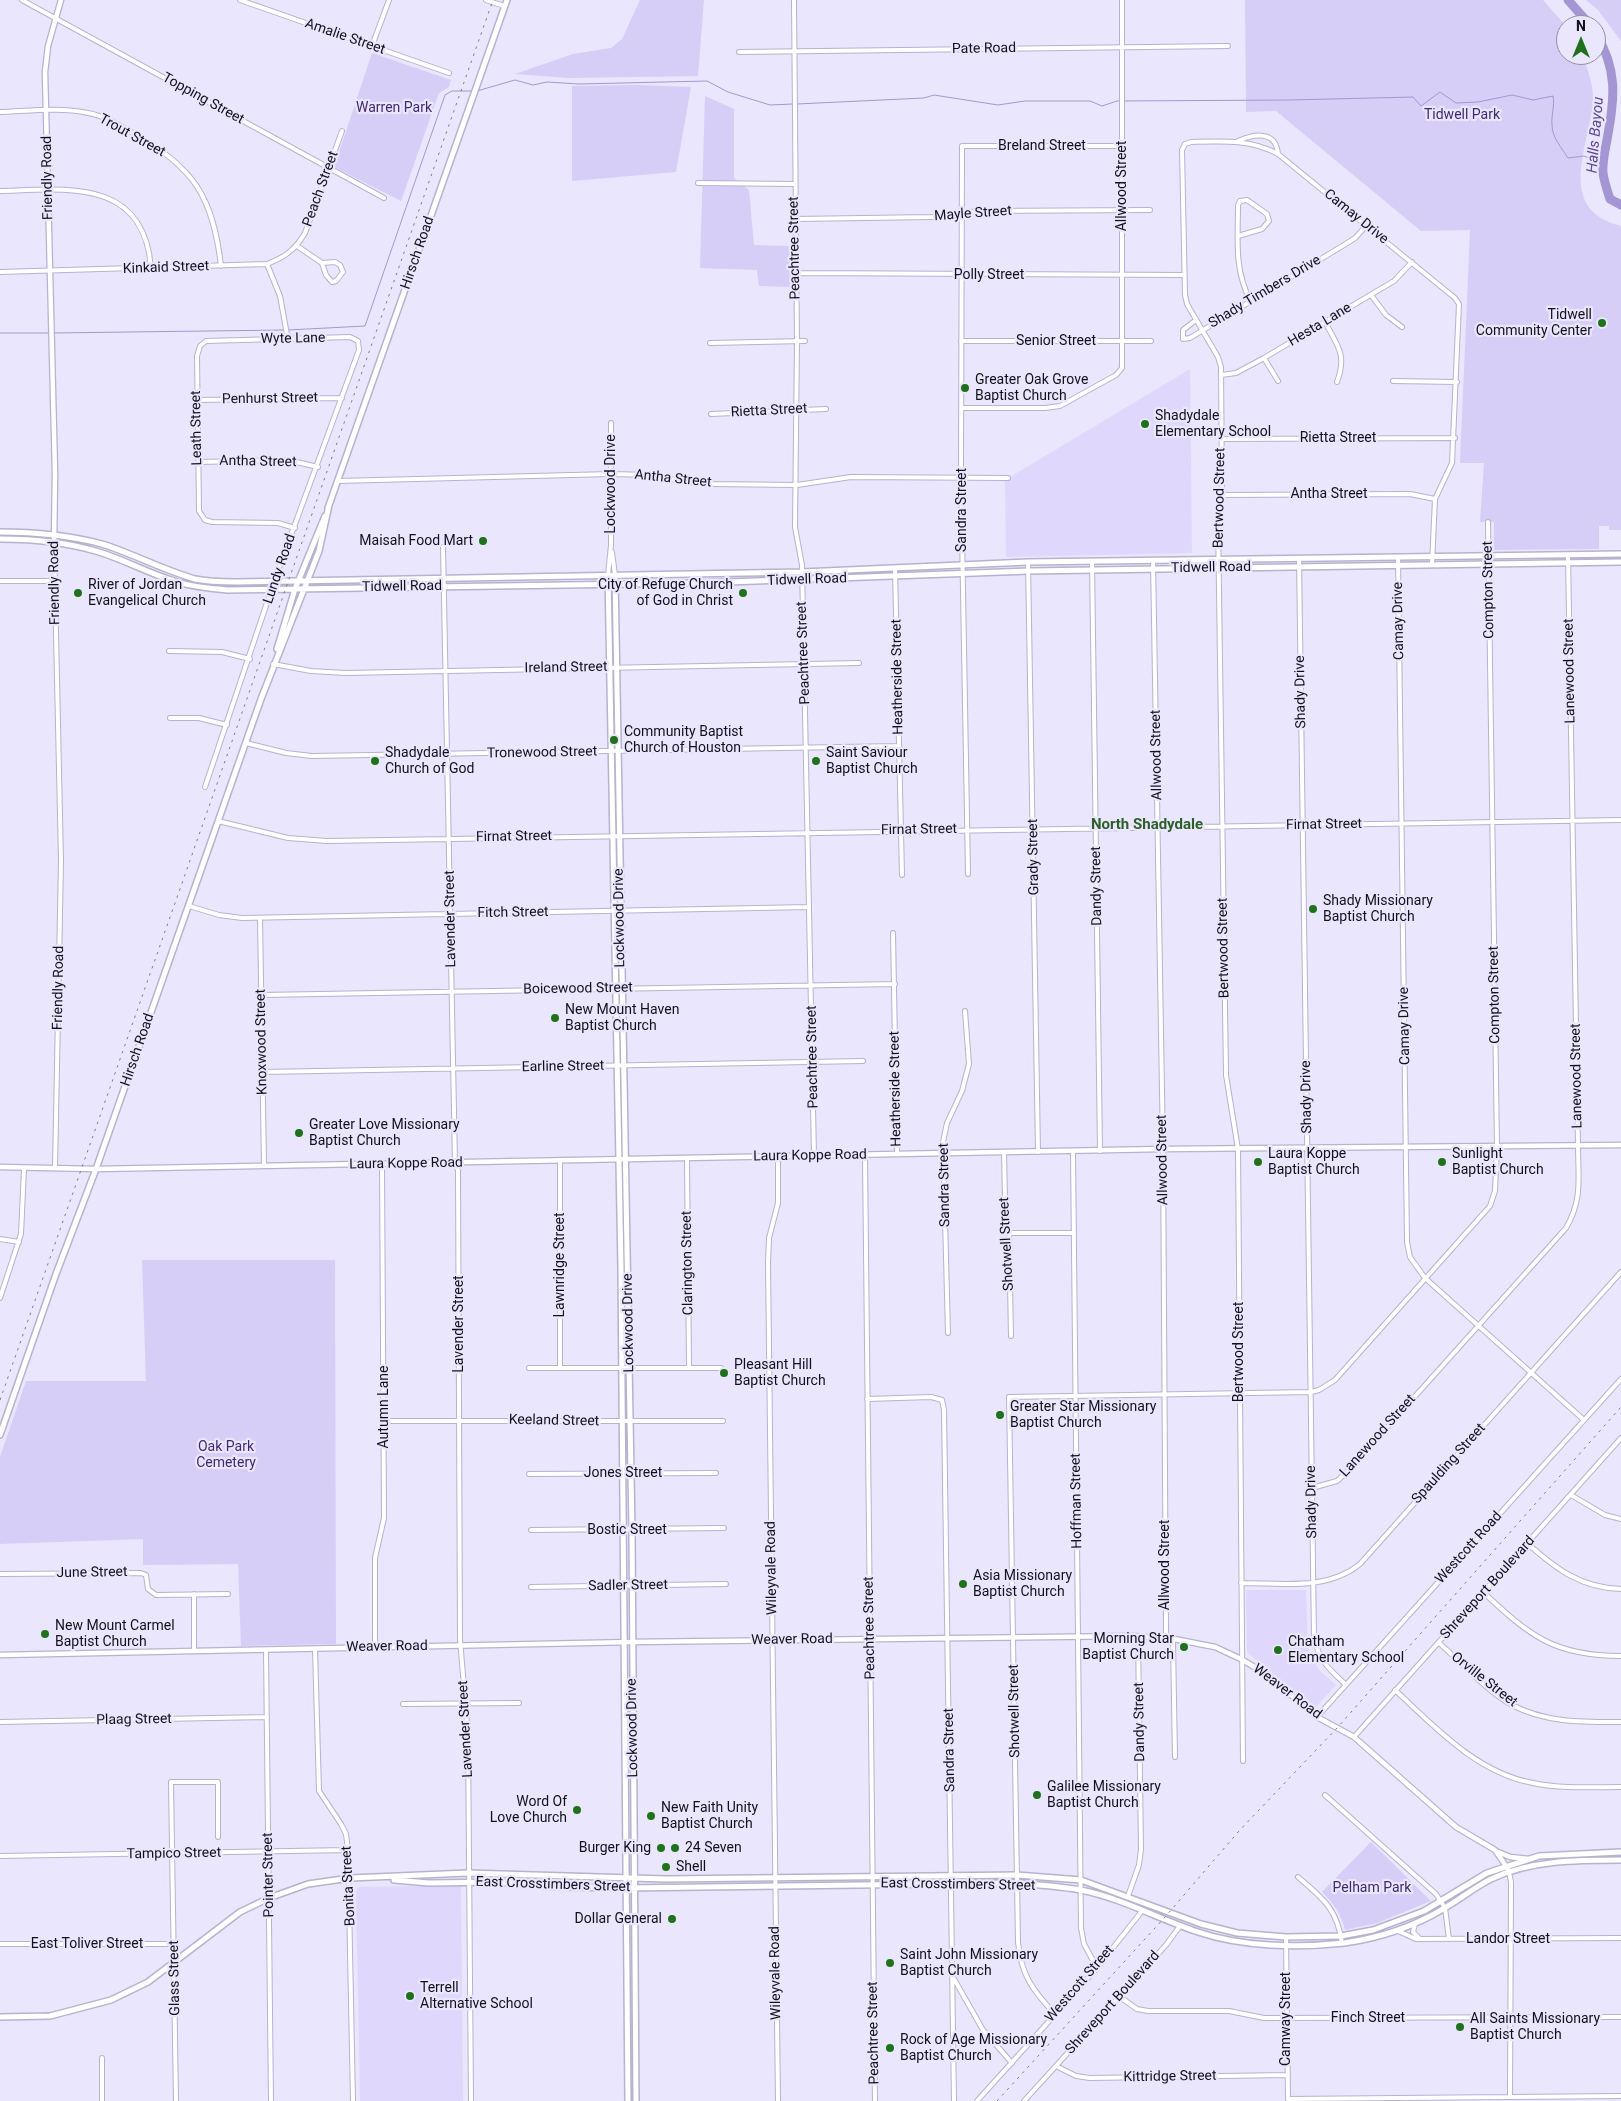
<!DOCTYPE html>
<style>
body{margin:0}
#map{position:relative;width:1621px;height:2101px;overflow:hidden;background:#eae6fd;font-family:Roboto,sans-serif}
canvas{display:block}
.north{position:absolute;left:1556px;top:15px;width:50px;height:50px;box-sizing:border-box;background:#eae6fd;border:1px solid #9490a2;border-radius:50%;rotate:0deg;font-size:14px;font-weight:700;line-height:20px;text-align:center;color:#12101a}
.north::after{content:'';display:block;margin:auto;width:18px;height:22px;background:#1f721b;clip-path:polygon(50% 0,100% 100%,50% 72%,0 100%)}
</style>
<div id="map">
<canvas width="1621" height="2101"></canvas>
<div class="north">N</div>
</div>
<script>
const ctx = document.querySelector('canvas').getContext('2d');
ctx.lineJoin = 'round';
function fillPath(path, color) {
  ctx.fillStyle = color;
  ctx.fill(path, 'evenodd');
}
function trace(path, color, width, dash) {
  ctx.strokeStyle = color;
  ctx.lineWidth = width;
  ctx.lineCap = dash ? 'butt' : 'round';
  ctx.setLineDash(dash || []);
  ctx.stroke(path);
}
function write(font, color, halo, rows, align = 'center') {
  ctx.font = font + ' Roboto,sans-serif';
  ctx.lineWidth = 4.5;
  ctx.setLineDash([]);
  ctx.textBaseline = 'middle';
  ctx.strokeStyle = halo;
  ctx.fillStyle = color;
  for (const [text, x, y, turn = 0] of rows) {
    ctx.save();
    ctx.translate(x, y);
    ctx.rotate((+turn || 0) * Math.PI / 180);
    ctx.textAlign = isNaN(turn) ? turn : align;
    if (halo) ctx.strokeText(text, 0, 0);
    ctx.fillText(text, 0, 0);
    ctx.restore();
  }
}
const built = new Path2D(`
 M1190 369 1192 553 1006 557 1005 480Z
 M1246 1590H1306L1308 1647 1312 1659 1320 1671 1336 1685 1315 1708 1247 1652Z
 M461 1885 463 2101H360L356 1891 358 1887Z`);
const green = new Path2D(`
 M640 0H704L698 76 568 78 515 74 573 54 611 48 622 39Z
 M1245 0H1543L1566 26V55H1582C1588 69 1594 87 1593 103 1588 148 1556 210 1621 226V530H1609V526H1599V549L1494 550V522H1480L1484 463H1460L1470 230 1421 231 1276 111 1246 112Z
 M1586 0H1621V41L1598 10Z
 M372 53 451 80 449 87 439 93 401 201 334 167Z
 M638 85 691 87 676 172 572 181V86Z
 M705 96 734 109V178L749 190 754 245 789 246 793 287 759 286 757 270 700 268Z
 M142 1260H335L336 1644 241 1646 238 1564 143 1565V1539L0 1544V1457L26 1381H146Z
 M1371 1842 1431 1901 1377 1923 1345 1930C1341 1913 1334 1904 1322 1892Z`);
const stream = new Path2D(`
 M477 91 515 80 533 85 547 82 579 84 707 81 728 92 770 105 793 104
 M797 104 924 98 934 95 998 105 1025 101H1090L1102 106 1117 101 1290 100 1413 97 1421 106 1440 92 1456 103 1478 102 1512 95 1533 100 1553 96C1555 106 1551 115 1552 125 1552 138 1562 148 1568 158L1584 156 1603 164
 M288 330 365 326 445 95 452 91H473
 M0 333H49
 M53 333 284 330`);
const river = new Path2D(`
 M1568 0 1590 25
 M1596 34C1617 68 1615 97 1608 134 1606 147 1602 160 1603 173 1604 181 1607 190 1610 199L1621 205`);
const minor = new Path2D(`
 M22 0 384 198
 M240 0 449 73
 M486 0 504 6
 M794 0 797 342 795 527 802 565 814 1156
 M372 46 389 0
 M739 52 1228 46
 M0 112C29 111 60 107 88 113 105 116 119 125 133 133 194 167 213 197 221 266
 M1238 141C1254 134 1276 130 1278 154
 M698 183 794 184
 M0 191C68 189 144 178 151 268
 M795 219 933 217 979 211 1150 210
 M1238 236 1262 229 1269 221 1267 214 1247 200 1240 201 1238 205C1238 240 1234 269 1250 300
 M297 246 322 263 335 262 340 265 343 272 336 281 332 282 326 275 322 263
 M267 264 280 296 288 340
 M0 272 267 264C285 257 295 250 305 233L342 131
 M795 273 1184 275
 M1371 295 1386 315 1402 327
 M1196 320 1183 330V339L1190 338 1344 245 1355 238 1367 225
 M1325 322C1338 346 1347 355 1337 382
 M961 341H1151
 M710 343 805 341
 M1264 358 1278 381
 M1221 375 1236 373 1264 358 1394 281 1412 262
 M1393 381 1457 382
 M197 400 342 398
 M963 408H1045L1060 406 1116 375 1122 368V0
 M711 414 826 409
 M1221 439 1455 438
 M198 462 288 460 318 467
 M338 481 611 474 651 475 686 482 712 484 797 485 851 477 1008 478
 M1222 495 1410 494 1435 499
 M54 542 61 861 55 1168
 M443 547 455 1163 458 1170 460 1639 468 1736 471 2101
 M612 552 615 575
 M1398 557 1407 1242 1410 1257 1425 1278 1584 1420
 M1299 558 1314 1637C1319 1661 1329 1669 1346 1685
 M1092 561 1100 1151
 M1153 561 1163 1149 1166 1634 1173 1642 1175 1757
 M1028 562 1038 1152
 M895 569 902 875
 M608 575 611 545V423
 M0 581H56
 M169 651 222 652 250 659
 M273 664 311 671 345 673 859 663
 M170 718H199L227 725
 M246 743 286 753 312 756 899 746
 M205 787 276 576 359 350 358 341 350 337 206 341 200 346 197 356 199 511 205 520 212 522 278 523 295 528
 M218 821 288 838 327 841 1621 820
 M968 874 961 477 962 146H1122
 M189 906 219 915 242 918 809 907
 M260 918 264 1166
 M893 933 897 1154
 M262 995 895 984
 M263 1072 863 1061
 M1004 1152 1005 1199 1009 1233 1011 1336
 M1073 1152 1081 1928 1084 1944 1097 1968
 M865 1155 875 2101
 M778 1157V1203L769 1238 768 1263 778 2101
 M687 1159 689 1368
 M560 1162V1368
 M1009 1233H1073
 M0 1239 19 1242
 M0 1298 21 1234 24 1169
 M948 1333 943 1142 947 1123 962 1091 969 1064 965 1011
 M529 1368H721
 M867 1399 931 1397 942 1400 944 1410 954 2101
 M384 1421H723
 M529 1474 716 1473
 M1312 1488 1337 1481 1348 1471 1566 1228C1583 1199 1578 1177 1578 1145L1568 555
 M1571 1495 1605 1515 1621 1519
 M531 1530 724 1528
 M1527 1543C1556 1569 1581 1588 1621 1589
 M0 1574 141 1573 146 1575 148 1589 156 1595 228 1594
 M1241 1583C1282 1583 1327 1591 1360 1564L1621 1272
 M531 1587 726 1584
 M1483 1592C1530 1636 1554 1656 1621 1656
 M194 1594V1651
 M1439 1643C1460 1661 1488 1692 1512 1705 1546 1723 1584 1722 1621 1722
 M375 1648V1558L384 1518 382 1164
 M315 1649 319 1791 341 1824 346 1834 348 1850 353 2101
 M266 1650 271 2101
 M1395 1690C1435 1727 1477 1773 1533 1783 1561 1789 1592 1787 1621 1787
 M403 1704 519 1703
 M1317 1717 1621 1379
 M0 1722 267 1717
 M1354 1737 1621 1438
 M1243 1761 1238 1149 1226 1075 1218 522 1222 495 1221 367 1218 357 1187 304 1185 295 1182 150 1185 144 1191 142C1222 141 1251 139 1278 154L1455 298 1459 304 1452 463 1435 499 1432 564
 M1325 1795 1436 1894 1445 1908 1449 1939
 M0 1856 348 1850
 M1509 1872 1511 1882 1510 2097
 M1298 1877C1323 1899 1337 1908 1342 1943
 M1128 1896 1139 1865 1141 1849 1138 1636
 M1415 1924 1413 1932 1419 1938
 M1398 1931 1416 1939 1621 1938
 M1286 1937 1288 2099
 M0 1944H174
 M954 1979 983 2030 1012 2063
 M1120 1997 1137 2009 1148 2011H1229L1264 2018 1621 2017
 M1055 2014C1033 1991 1021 1975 1018 1942L1009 1397 1311 1392 1319 1390 1335 1380 1490 1206 1495 1191 1497 1147 1488 522
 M102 2058V2101
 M1056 2066 1076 2076 1090 2078 1287 2075
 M1288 2099 1621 2096
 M176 2101 171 1782H218V1837
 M977 2101 1097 1968 1142 1911
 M1024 2101 1166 1945 1180 1926`);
const tertiary = new Path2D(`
 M54 542 55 473 45 72 48 46 61 0
 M0 1167 96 1169 1163 1149 1621 1145
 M0 1655 633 1642 1131 1636 1169 1638 1215 1647 1241 1659 1269 1676 1317 1717 1354 1737 1456 1827 1495 1850 1508 1869
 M1498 1852 1510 1857 1529 1859`);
const secondary = new Path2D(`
 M328 508 507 0
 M0 532C35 532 68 535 102 544 134 554 163 570 195 579 209 582 223 582 237 582L802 572 1028 562 1621 554
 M0 539C34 539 66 542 99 552 125 560 148 573 174 581 191 587 209 588 227 590L701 583 1029 571 1621 562
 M608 575 621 1268 628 2101
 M615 575 632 1530 636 2101
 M277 649 295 589 325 516
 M0 1435 56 1274 96 1169 261 699 319 551 329 505
 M394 1880 429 1883 499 1882 557 1887 624 1888 1017 1883C1038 1885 1060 1886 1081 1890 1121 1898 1159 1919 1198 1932 1242 1947 1298 1948 1344 1943 1379 1938 1413 1927 1443 1909 1459 1900 1475 1887 1491 1879 1531 1860 1578 1860 1621 1860
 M0 2017 50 2016 111 2000 148 1982 240 1912 269 1898 308 1884 350 1878 468 1873 665 1879 1017 1875 1081 1880 1201 1924 1237 1933 1286 1937 1341 1936 1373 1930 1424 1911 1487 1873 1539 1856 1621 1852`);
const rail = new Path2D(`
 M0 1400 493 0
 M997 2101 1166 1916 1239 1831 1337 1728 1621 1407`);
const markers = [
 [1602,323,5,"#1f721b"],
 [965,388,5,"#1f721b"],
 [1145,424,5,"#1f721b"],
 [483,541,5,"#1f721b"],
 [78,593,5,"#1f721b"],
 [743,593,5,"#1f721b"],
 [614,740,5,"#1f721b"],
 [375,761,5,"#1f721b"],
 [816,761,5,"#1f721b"],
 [1313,909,5,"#1f721b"],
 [555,1018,5,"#1f721b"],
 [299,1133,5,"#1f721b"],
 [1258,1162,5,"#1f721b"],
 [1442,1162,5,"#1f721b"],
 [724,1373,5,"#1f721b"],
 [1000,1415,5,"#1f721b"],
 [963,1584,5,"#1f721b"],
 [45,1634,5,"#1f721b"],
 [1184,1647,5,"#1f721b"],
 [1278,1650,5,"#1f721b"],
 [1037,1795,5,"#1f721b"],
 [577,1810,5,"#1f721b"],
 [651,1816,5,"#1f721b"],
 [661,1848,5,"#1f721b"],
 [675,1848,5,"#1f721b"],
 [666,1867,5,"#1f721b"],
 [672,1919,5,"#1f721b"],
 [890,1963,5,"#1f721b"],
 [410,1996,5,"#1f721b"],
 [1460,2027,5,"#1f721b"],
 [890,2048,5,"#1f721b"]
];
const streetNames = [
 ["Amalie Street",345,37,19],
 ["Pate Road",984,49,-1],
 ["Topping Street",203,99,29],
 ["Trout Street",132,136,29],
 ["Breland Street",1042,146],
 ["Friendly Road",48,178,-91],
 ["Allwood Street",1122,186,-90],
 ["Peach Street",321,189,-70],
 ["Mayle Street",973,214,-4],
 ["Camay Drive",1356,217,39],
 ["Peachtree Street",795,248,-91],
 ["Hirsch Road",418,253,-71],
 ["Kinkaid Street",166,268,-2],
 ["Polly Street",989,275],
 ["Shady Timbers Drive",1265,292,-31],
 ["Hesta Lane",1320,325,-31],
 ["Wyte Lane",293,339,-1],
 ["Senior Street",1056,341],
 ["Penhurst Street",270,399,-1],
 ["Rietta Street",769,411,-3],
 ["Leath Street",197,428,-91],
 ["Rietta Street",1338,438],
 ["Antha Street",258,462,1],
 ["Antha Street",673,479,6],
 ["Lockwood Drive",611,484,-90],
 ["Antha Street",1329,494],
 ["Bertwood Street",1220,498,-89],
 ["Sandra Street",962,510,-90],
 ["Tidwell Road",1211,568,-1],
 ["Lundy Road",280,569,-71],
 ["Tidwell Road",807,580,-2],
 ["Friendly Road",55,583,-91],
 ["Tidwell Road",402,587,-1],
 ["Compton Street",1489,590,-91],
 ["Camay Drive",1399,621,-91],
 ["Peachtree Street",804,653,-92],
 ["Ireland Street",566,668,-1],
 ["Lanewood Street",1570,671,-91],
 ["Heatherside Street",898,677,-91],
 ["Shady Drive",1301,692,-91],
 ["Tronewood Street",542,753,-1],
 ["Allwood Street",1157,755,-91],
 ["Firnat Street",1324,825,-1],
 ["Firnat Street",919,830,-1],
 ["Firnat Street",514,837,-1],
 ["Grady Street",1034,857,-91],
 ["Dandy Street",1097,886,-91],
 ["Fitch Street",513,913,-1],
 ["Lockwood Drive",620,918,-91],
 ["Lavender Street",451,919,-91],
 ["Bertwood Street",1224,948,-91],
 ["Friendly Road",59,988,-89],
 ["Boicewood Street",578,989,-1],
 ["Compton Street",1495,995,-91],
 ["Camay Drive",1405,1026,-91],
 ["Knoxwood Street",262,1042,-91],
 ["Hirsch Road",138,1050,-71],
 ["Peachtree Street",813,1057,-91],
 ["Earline Street",563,1067,-1],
 ["Lanewood Street",1577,1076,-91],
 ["Heatherside Street",896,1089,-91],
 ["Shady Drive",1307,1097,-91],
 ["Laura Koppe Road",810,1156,-1],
 ["Allwood Street",1163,1160,-91],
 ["Laura Koppe Road",406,1164,-1],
 ["Sandra Street",945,1185,-91],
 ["Shotwell Street",1007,1244,-93],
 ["Clarington Street",688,1263,-91],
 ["Lawnridge Street",560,1265,-90],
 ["Lockwood Drive",629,1323,-91],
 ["Lavender Street",459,1324,-90],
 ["Bertwood Street",1239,1352,-90],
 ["Autumn Lane",384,1407,-90],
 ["Keeland Street",554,1421,1],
 ["Lanewood Street",1378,1436,-48],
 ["Spaulding Street",1449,1464,-48],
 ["Jones Street",623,1473],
 ["Hoffman Street",1077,1501,-91],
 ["Shady Drive",1312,1502,-91],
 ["Bostic Street",627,1530],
 ["Westcott Road",1469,1548,-48],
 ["Allwood Street",1165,1565,-90],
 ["Wileyvale Road",772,1568,-91],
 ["June Street",92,1573,-1],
 ["Sadler Street",628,1586,-1],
 ["Shreveport Boulevard",1488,1588,-48],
 ["Peachtree Street",870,1628,-91],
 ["Weaver Road",792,1640,-1],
 ["Weaver Road",387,1647,-1],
 ["Orville Street",1484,1680,38],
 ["Weaver Road",1287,1692,37],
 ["Shotwell Street",1015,1711,-91],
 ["Plaag Street",134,1720,-1],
 ["Dandy Street",1140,1722,-91],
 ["Lockwood Drive",633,1728,-91],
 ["Lavender Street",466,1729,-93],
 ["Sandra Street",950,1750,-91],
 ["Tampico Street",174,1854,-1],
 ["Pointer Street",269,1875,-91],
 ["East Crosstimbers Street",553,1885,2],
 ["East Crosstimbers Street",958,1885,1],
 ["Bonita Street",349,1886,-93],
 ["Landor Street",1508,1939],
 ["East Toliver Street",87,1944],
 ["Wileyvale Road",776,1973,-91],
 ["Glass Street",175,1978,-91],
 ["Westcott Street",1080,1984,-49],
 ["Shreveport Boulevard",1113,2003,-48],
 ["Finch Street",1368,2018],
 ["Camway Street",1286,2019,-90],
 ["Peachtree Street",874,2033,-91],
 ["Kittridge Street",1170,2077,-1]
];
const parkNames = [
 ["Warren Park",394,108],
 ["Tidwell Park",1462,115],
 ["Oak Park",226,1447],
 ["Cemetery",226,1463],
 ["Pelham Park",1372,1888]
];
const poiNames = [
 ["Tidwell",1592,315,"right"],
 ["Community Center",1592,331,"right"],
 ["Greater Oak Grove",975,380],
 ["Baptist Church",975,396],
 ["Shadydale",1155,416],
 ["Elementary School",1155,432],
 ["Maisah Food Mart",473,541,"right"],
 ["River of Jordan",88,585],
 ["Evangelical Church",88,601],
 ["City of Refuge Church",733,585,"right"],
 ["of God in Christ",733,601,"right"],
 ["Community Baptist",624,732],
 ["Church of Houston",624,748],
 ["Shadydale",385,753],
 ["Church of God",385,769],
 ["Saint Saviour",826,753],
 ["Baptist Church",826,769],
 ["Shady Missionary",1323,901],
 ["Baptist Church",1323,917],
 ["New Mount Haven",565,1010],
 ["Baptist Church",565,1026],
 ["Greater Love Missionary",309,1125],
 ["Baptist Church",309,1141],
 ["Laura Koppe",1268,1154],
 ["Baptist Church",1268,1170],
 ["Sunlight",1452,1154],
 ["Baptist Church",1452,1170],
 ["Pleasant Hill",734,1365],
 ["Baptist Church",734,1381],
 ["Greater Star Missionary",1010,1407],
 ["Baptist Church",1010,1423],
 ["Asia Missionary",973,1576],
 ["Baptist Church",973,1592],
 ["New Mount Carmel",55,1626],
 ["Baptist Church",55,1642],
 ["Morning Star",1174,1639,"right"],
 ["Baptist Church",1174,1655,"right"],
 ["Chatham",1288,1642],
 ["Elementary School",1288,1658],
 ["Galilee Missionary",1047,1787],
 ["Baptist Church",1047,1803],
 ["Word Of",567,1802,"right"],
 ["Love Church",567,1818,"right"],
 ["New Faith Unity",661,1808],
 ["Baptist Church",661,1824],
 ["Burger King",651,1848,"right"],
 ["24 Seven",685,1848],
 ["Shell",676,1867],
 ["Dollar General",662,1919,"right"],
 ["Saint John Missionary",900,1955],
 ["Baptist Church",900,1971],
 ["Terrell",420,1988],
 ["Alternative School",420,2004],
 ["All Saints Missionary",1470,2019],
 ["Baptist Church",1470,2035],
 ["Rock of Age Missionary",900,2040],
 ["Baptist Church",900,2056]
];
const waterNames = [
 ["Halls Bayou",1596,135,-85]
];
const neighbourhoodNames = [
 ["North Shadydale",1147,825]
];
fillPath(built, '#dfd8fc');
fillPath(green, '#d6cef7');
trace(stream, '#a496d3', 1);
trace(river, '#a496d3', 9);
trace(minor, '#b8b2cf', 6);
trace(tertiary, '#b8b2cf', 7);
trace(secondary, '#b8b2cf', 8);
trace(minor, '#fff', 4);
trace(tertiary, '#fff', 4.5);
trace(secondary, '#fff', 5);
trace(rail, '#7e7b8b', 1, [2.5, 5]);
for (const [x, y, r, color] of markers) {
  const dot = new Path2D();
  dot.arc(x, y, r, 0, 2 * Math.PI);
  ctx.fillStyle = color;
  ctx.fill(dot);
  trace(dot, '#eae6fd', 2);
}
write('14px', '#12101a', '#eae6fd', streetNames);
write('14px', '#3f2870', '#eae6fd', parkNames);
write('14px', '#12101a', '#eae6fd', poiNames, 'left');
write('italic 15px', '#5c4792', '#eae6fd', waterNames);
write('bold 15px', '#2d5f29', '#eae6fd', neighbourhoodNames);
</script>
